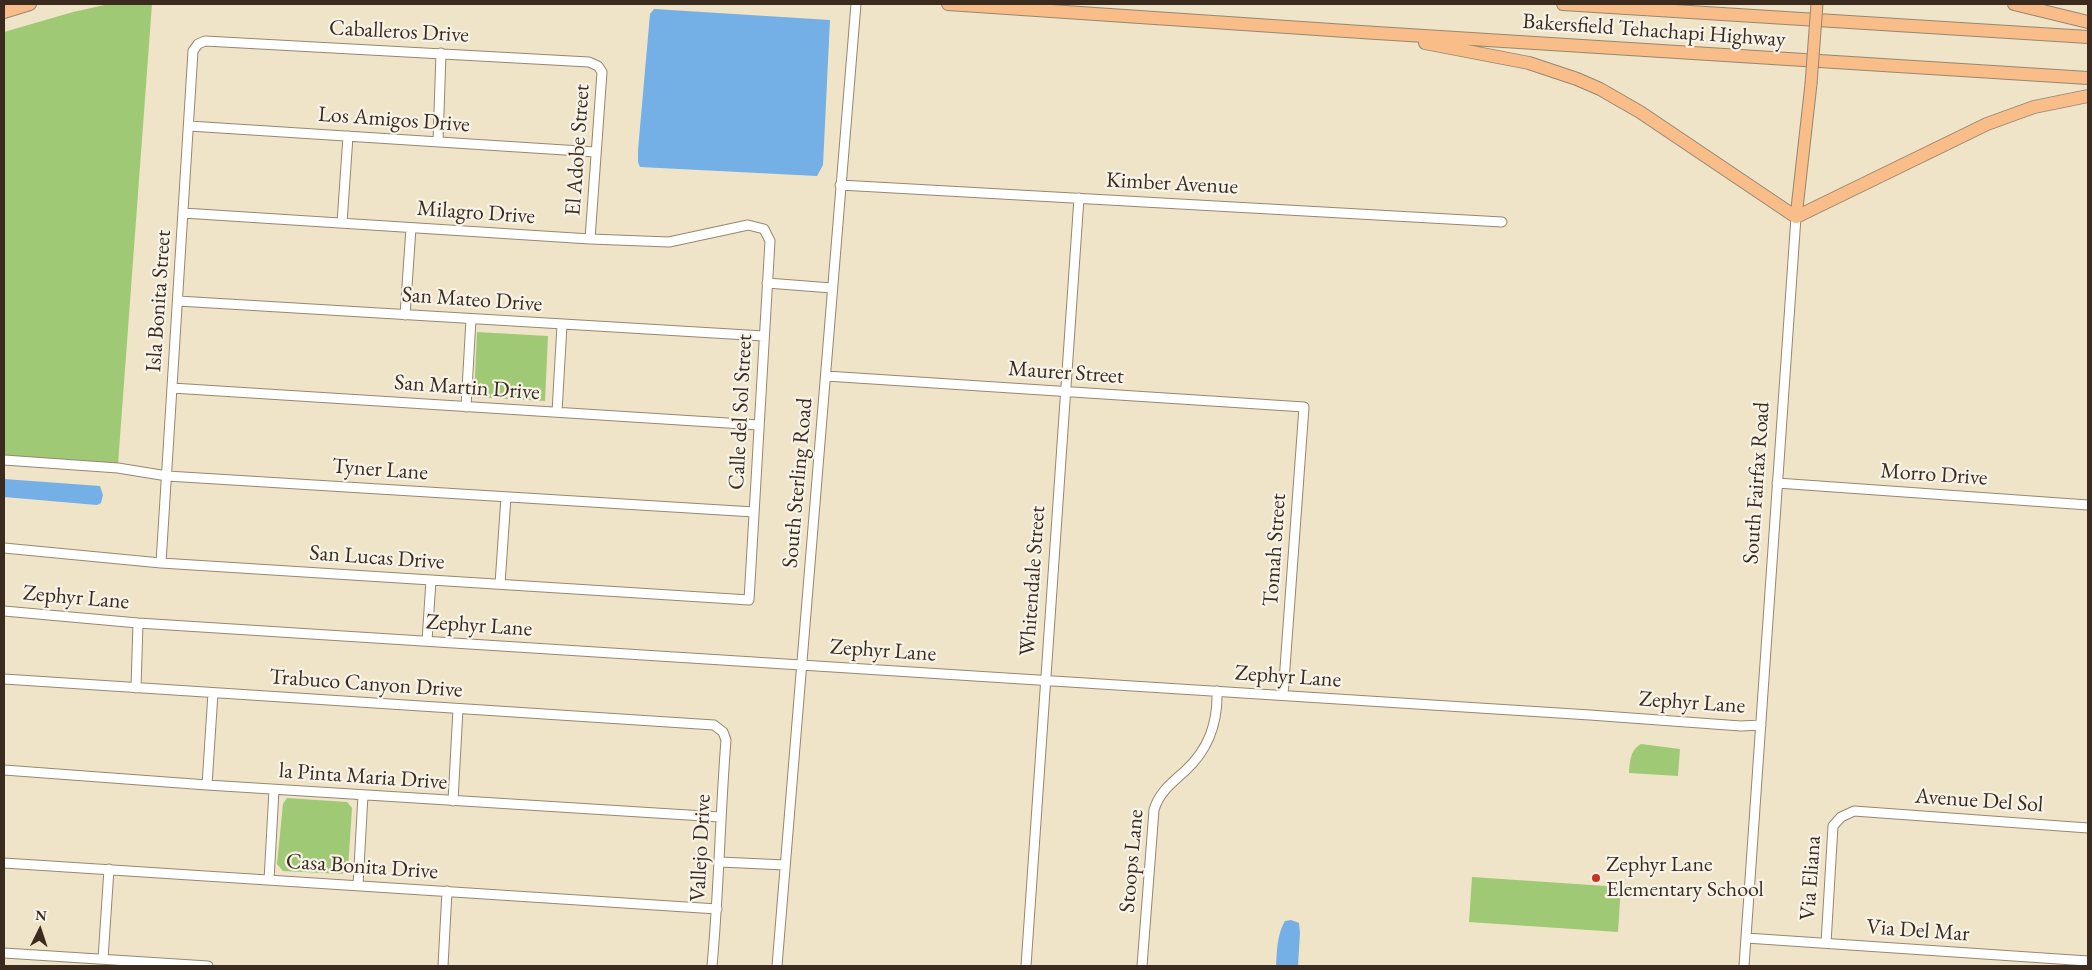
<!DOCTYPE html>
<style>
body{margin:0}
#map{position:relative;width:2092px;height:970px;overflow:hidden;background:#efe4c7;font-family:"EB Garamond",serif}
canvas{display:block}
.frame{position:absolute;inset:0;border:5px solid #3b2a1e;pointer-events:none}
.north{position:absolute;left:15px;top:905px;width:50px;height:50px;-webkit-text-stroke:4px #f7f3e8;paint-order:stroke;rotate:4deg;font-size:14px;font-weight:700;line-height:20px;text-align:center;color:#3b2a1e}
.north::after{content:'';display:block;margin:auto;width:18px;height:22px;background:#3b2a1e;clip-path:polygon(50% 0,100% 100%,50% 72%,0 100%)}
</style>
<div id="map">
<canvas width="2092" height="970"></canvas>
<div class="frame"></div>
<div class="north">N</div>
</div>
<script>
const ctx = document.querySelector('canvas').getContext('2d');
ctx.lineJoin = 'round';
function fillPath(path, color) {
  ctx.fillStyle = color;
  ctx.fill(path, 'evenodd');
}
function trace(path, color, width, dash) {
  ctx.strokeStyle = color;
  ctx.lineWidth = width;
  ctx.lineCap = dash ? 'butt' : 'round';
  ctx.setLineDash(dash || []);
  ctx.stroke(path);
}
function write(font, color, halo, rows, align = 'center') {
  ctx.font = font + ' "EB Garamond",serif';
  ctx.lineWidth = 4.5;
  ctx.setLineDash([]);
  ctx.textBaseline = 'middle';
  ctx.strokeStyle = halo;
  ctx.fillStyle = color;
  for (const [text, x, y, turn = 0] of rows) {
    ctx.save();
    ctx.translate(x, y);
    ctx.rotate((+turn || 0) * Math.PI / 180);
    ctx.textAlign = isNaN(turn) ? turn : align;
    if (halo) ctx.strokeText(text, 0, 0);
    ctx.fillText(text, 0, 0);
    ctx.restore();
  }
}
const green = new Path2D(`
 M109 4H152L118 464 4 458V32L73 12Z
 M477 332 548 336 545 401 474 397Z
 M1641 744 1680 749 1678 776 1629 773C1630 762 1630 750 1641 744Z
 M287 798 347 802 352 808 348 869 342 874 283 871 277 864 283 804Z
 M1472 877 1621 887 1618 932 1469 922Z`);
const water = new Path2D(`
 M654 9 830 20 823 165 817 176 640 167 638 162V150L650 14Z
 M4 479 100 486 103 495 101 503 97 505 4 497Z
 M1291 920 1299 923 1300 933 1298 966H1276C1277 951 1277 934 1285 921Z`);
const minor = new Path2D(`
 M189 126 596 152
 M438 142 441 53
 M840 185 1502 222
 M342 223 348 136
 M767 283 832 288
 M178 301 764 336
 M405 315 411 228
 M826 376 1304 407 1283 695
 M172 388 759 425
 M466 407 471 319
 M557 412 562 325
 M4 460 118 468 167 476 754 512
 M1777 483 2088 505
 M4 548 161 563 749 600 770 241 764 229 748 225 669 242 590 239 183 213
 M161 563 193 51 198 44 205 41 589 62 598 66 602 72 590 239
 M500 584 506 497
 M4 611 138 623 1590 715 1741 726 1761 725
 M427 641 431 580
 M4 679 714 725 723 732 726 740C720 815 719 891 712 966
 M136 688 138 623
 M4 770 207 785 720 817
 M207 785 213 693
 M453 801 458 709
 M720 862 785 865
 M4 863 717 909
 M269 880 274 790
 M358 885 363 795
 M1746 938 2088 961
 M1826 943 1833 826 1841 817 1854 811 2088 828
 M4 953 208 966
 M103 959 109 869
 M443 966 447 891
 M777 966 856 4
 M1026 966 1079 198
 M1142 966 1154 810C1159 792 1172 783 1185 771 1209 749 1218 723 1217 691
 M1744 966 1796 217`);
const major = new Path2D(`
 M1796 217 1811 84`);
const highway = new Path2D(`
 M948 4 1361 32 2088 78
 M1563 4 2088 37
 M2014 4 2088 22
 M4 12 30 4
 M1425 43 1529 63 1577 79 1600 89 1640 112 1796 217 1987 124 2034 107 2088 96`);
const majorBridge = new Path2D(`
 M1811 84 1817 4`);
const markers = [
 [1596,878,5,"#c8321e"]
];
const streetNames = [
 ["Bakersfield Tehachapi Highway",1654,31,4],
 ["Caballeros Drive",399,32,3],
 ["Los Amigos Drive",394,120,4],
 ["El Adobe Street",578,150,-86],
 ["Kimber Avenue",1172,184,3],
 ["Milagro Drive",476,213,4],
 ["San Mateo Drive",472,300,4],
 ["Isla Bonita Street",159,301,-86],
 ["Maurer Street",1066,373,4],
 ["San Martin Drive",467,388,4],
 ["Calle del Sol Street",741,412,-87],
 ["Tyner Lane",380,470,4],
 ["Morro Drive",1934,475,4],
 ["South Sterling Road",798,483,-85],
 ["South Fairfax Road",1757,483,-86],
 ["Tomah Street",1275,550,-86],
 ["San Lucas Drive",377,558,4],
 ["Whitendale Street",1033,581,-86],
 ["Zephyr Lane",76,598,5],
 ["Zephyr Lane",479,626,4],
 ["Zephyr Lane",883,651,4],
 ["Zephyr Lane",1288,677,4],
 ["Trabuco Canyon Drive",366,684,4],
 ["Zephyr Lane",1692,703,4],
 ["la Pinta Maria Drive",363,777,4],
 ["Avenue Del Sol",1979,801,4],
 ["Vallejo Drive",701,848,-87],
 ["Stoops Lane",1132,861,-85],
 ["Casa Bonita Drive",362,867,4],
 ["Via Eliana",1811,878,-86],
 ["Via Del Mar",1918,931,4]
];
const poiNames = [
 ["Zephyr Lane",1606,865],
 ["Elementary School",1606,890]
];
fillPath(green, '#a0c975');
fillPath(water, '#74afe5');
trace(minor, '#958772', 11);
trace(major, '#958772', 13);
trace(highway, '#958772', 14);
trace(minor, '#fff', 9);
trace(major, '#f8bd89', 11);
trace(highway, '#f8bd89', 12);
trace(majorBridge, '#958772', 13, []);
trace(majorBridge, '#f8bd89', 11);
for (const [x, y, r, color] of markers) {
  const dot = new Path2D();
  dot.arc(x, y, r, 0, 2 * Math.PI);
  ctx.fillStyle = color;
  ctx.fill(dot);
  trace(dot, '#f7f3e8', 2);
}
write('22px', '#3b2a1e', '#f7f3e8', streetNames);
write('22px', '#3b2a1e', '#f7f3e8', poiNames, 'left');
</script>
